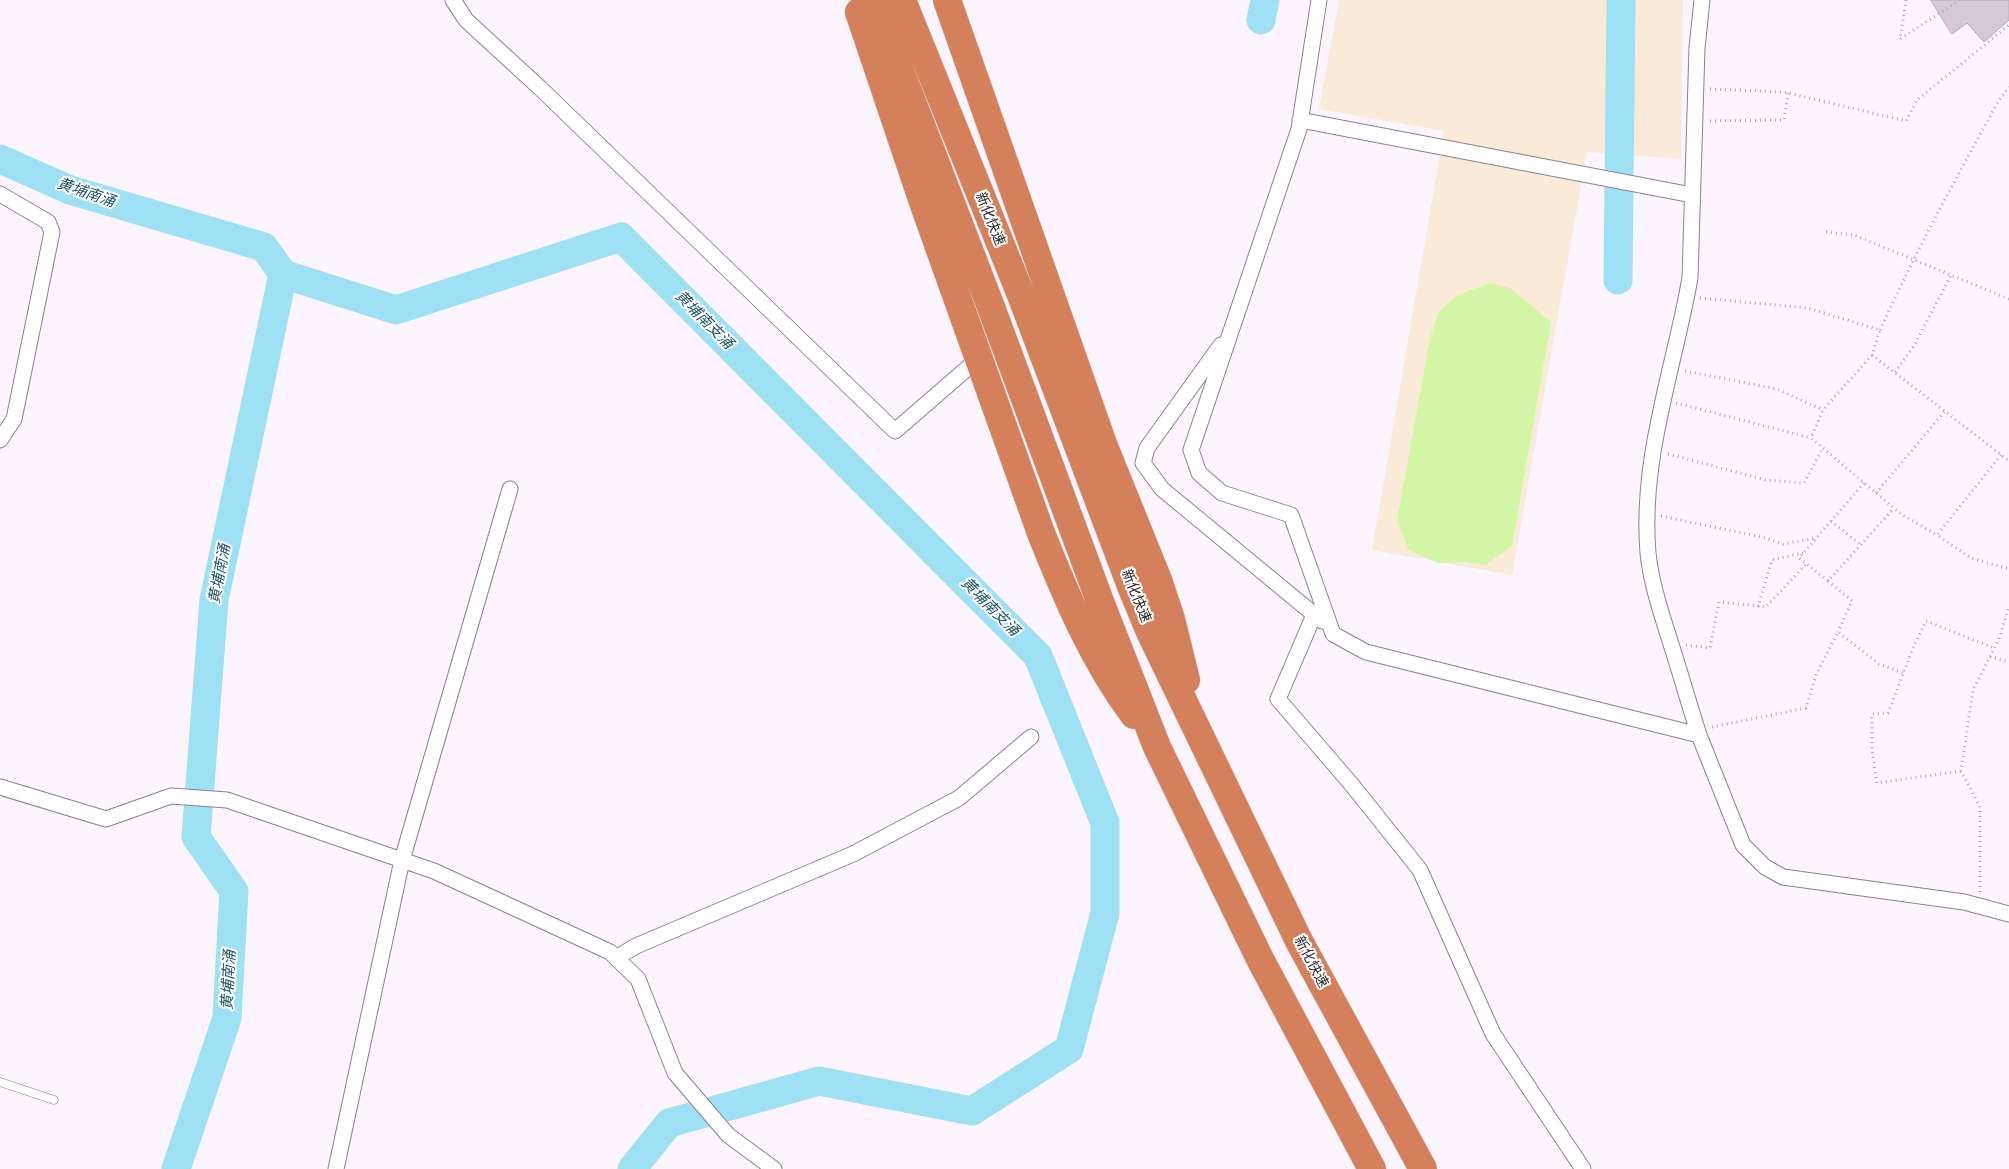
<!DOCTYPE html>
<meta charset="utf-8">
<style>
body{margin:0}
canvas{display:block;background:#fcf4ff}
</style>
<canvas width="2009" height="1169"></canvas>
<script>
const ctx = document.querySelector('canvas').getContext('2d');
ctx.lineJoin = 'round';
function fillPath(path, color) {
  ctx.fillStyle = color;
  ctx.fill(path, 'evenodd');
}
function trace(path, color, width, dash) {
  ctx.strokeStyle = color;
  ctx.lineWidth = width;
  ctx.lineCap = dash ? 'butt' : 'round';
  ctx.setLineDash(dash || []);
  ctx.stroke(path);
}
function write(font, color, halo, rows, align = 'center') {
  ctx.font = font + ' Lora,"Noto Sans SC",serif';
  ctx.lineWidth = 4;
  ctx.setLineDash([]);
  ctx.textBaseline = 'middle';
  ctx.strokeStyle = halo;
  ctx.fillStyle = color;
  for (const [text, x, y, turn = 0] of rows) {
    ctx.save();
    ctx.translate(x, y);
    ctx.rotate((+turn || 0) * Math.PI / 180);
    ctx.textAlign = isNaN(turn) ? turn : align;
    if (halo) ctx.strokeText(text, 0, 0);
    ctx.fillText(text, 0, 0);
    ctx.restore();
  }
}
const education = new Path2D(`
 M1339 0H1683L1681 159 1587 152 1512 575 1372 550 1444 131 1319 109Z`);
const green = new Path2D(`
 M1491 283 1510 288 1551 322 1512 546 1486 565 1465 562 1438 563 1409 550 1397 521 1430 338 1439 311 1460 294Z`);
const river = new Path2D(`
 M1261 20 1265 0
 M0 159 70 190 264 247 283 274 214 600 196 837 234 891 227 1018 176 1169
 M283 274 396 310 621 237 1038 656 1105 823V913L1069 1049 972 1111 819 1081 669 1123 632 1169
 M1618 280 1621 0`);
const building = new Path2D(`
 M1931 0H2009V20L1984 42 1967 23 1952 34Z`);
const path = new Path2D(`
 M1906 0 1900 39 1960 0
 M1710 89 1784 92 1906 121 1917 100 2009 25
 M1710 121 1784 120 1788 93
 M1826 232 1854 235 2009 299
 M1700 298 1808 308 1880 330 1872 355 1823 410 1811 438 1901 514 1937 535
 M1880 330C1916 251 1957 176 1999 100L2009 87
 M1872 355 2009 461
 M1685 371 1777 389 1823 410
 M1895 372 1914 346 1951 275
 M1676 403 1811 438
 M1668 454 1766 480 1804 483 1823 448
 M2001 455 1937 535 1971 558 2009 569
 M1864 483 1799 558 1828 581 1894 508
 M1876 493 1945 411
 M1661 516 1766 538 1783 544 1816 538
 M1831 521 1861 545
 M1828 581 1852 601 1838 632
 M1758 607 1772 560 1803 553
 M1686 645 1710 648 1719 602 1766 607 1806 564
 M1990 657 2009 662
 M1712 727 1806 708 1816 675 1838 632 1879 664 1903 673
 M1961 771 1877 783 1872 750V714L1888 713 1913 648 1926 621 1994 648
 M1980 892V807L1961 771 1973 690 1999 639 2009 606`);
const lane = new Path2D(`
 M0 1082 54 1100`);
const street = new Path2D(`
 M453 0 466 20 540 88 895 431 978 359
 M1319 0 1299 129 1191 450 1199 473 1222 493 1291 515 1333 634 1366 652 1699 735 1743 845 1765 867 1783 877 1964 902 2009 914
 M1300 120 1692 195
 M0 194 48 222 52 232 14 419 0 440
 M1221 345 1147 448 1143 463 1162 489 1322 621
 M1314 615 1278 699 1352 785 1420 870 1493 1034 1583 1169
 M1699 735C1689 704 1680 672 1670 641 1661 612 1651 583 1648 553 1640 459 1674 369 1690 278L1697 48 1702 0
 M0 787 106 819 171 796 227 800 434 871 610 952 638 979 675 1073 728 1135 774 1169
 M616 958 636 946 853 854 959 798 1031 737
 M336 1169 402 860 510 489`);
const highway = new Path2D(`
 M873 0 991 307 1101 604 1157 747 1260 959 1372 1169
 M902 0 1021 295 1133 591 1150 632 1299 941 1423 1169
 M947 0 1103 444 1158 580 1171 619 1186 680
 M859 12 923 202 1041 533C1066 596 1093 660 1134 715`);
const streetNames = [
 ["新化快速",990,219,68],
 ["新化快速",1136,596,68],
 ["新化快速",1311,962,62]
];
const waterNames = [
 ["黄埔南涌",86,193,19],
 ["黄埔南支涌",704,320,45],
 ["黄埔南涌",220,574,-79],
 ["黄埔南支涌",990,607,45],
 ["黄埔南涌",229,980,-87]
];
fillPath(education, '#faebd8');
fillPath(green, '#d3f6a6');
trace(river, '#9ee0f4', 29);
fillPath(building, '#d6c9d4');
trace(building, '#b6aab4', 1);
trace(lane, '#8b828e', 9);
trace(street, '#8b828e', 17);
trace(highway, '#d8d8d9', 29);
trace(path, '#afa9b2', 3, [1, 4]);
trace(lane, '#fff', 8);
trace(street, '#fff', 15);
trace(highway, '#d4815b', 28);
write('14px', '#28252a', '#fff', streetNames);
write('italic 15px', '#215564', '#fff', waterNames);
</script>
